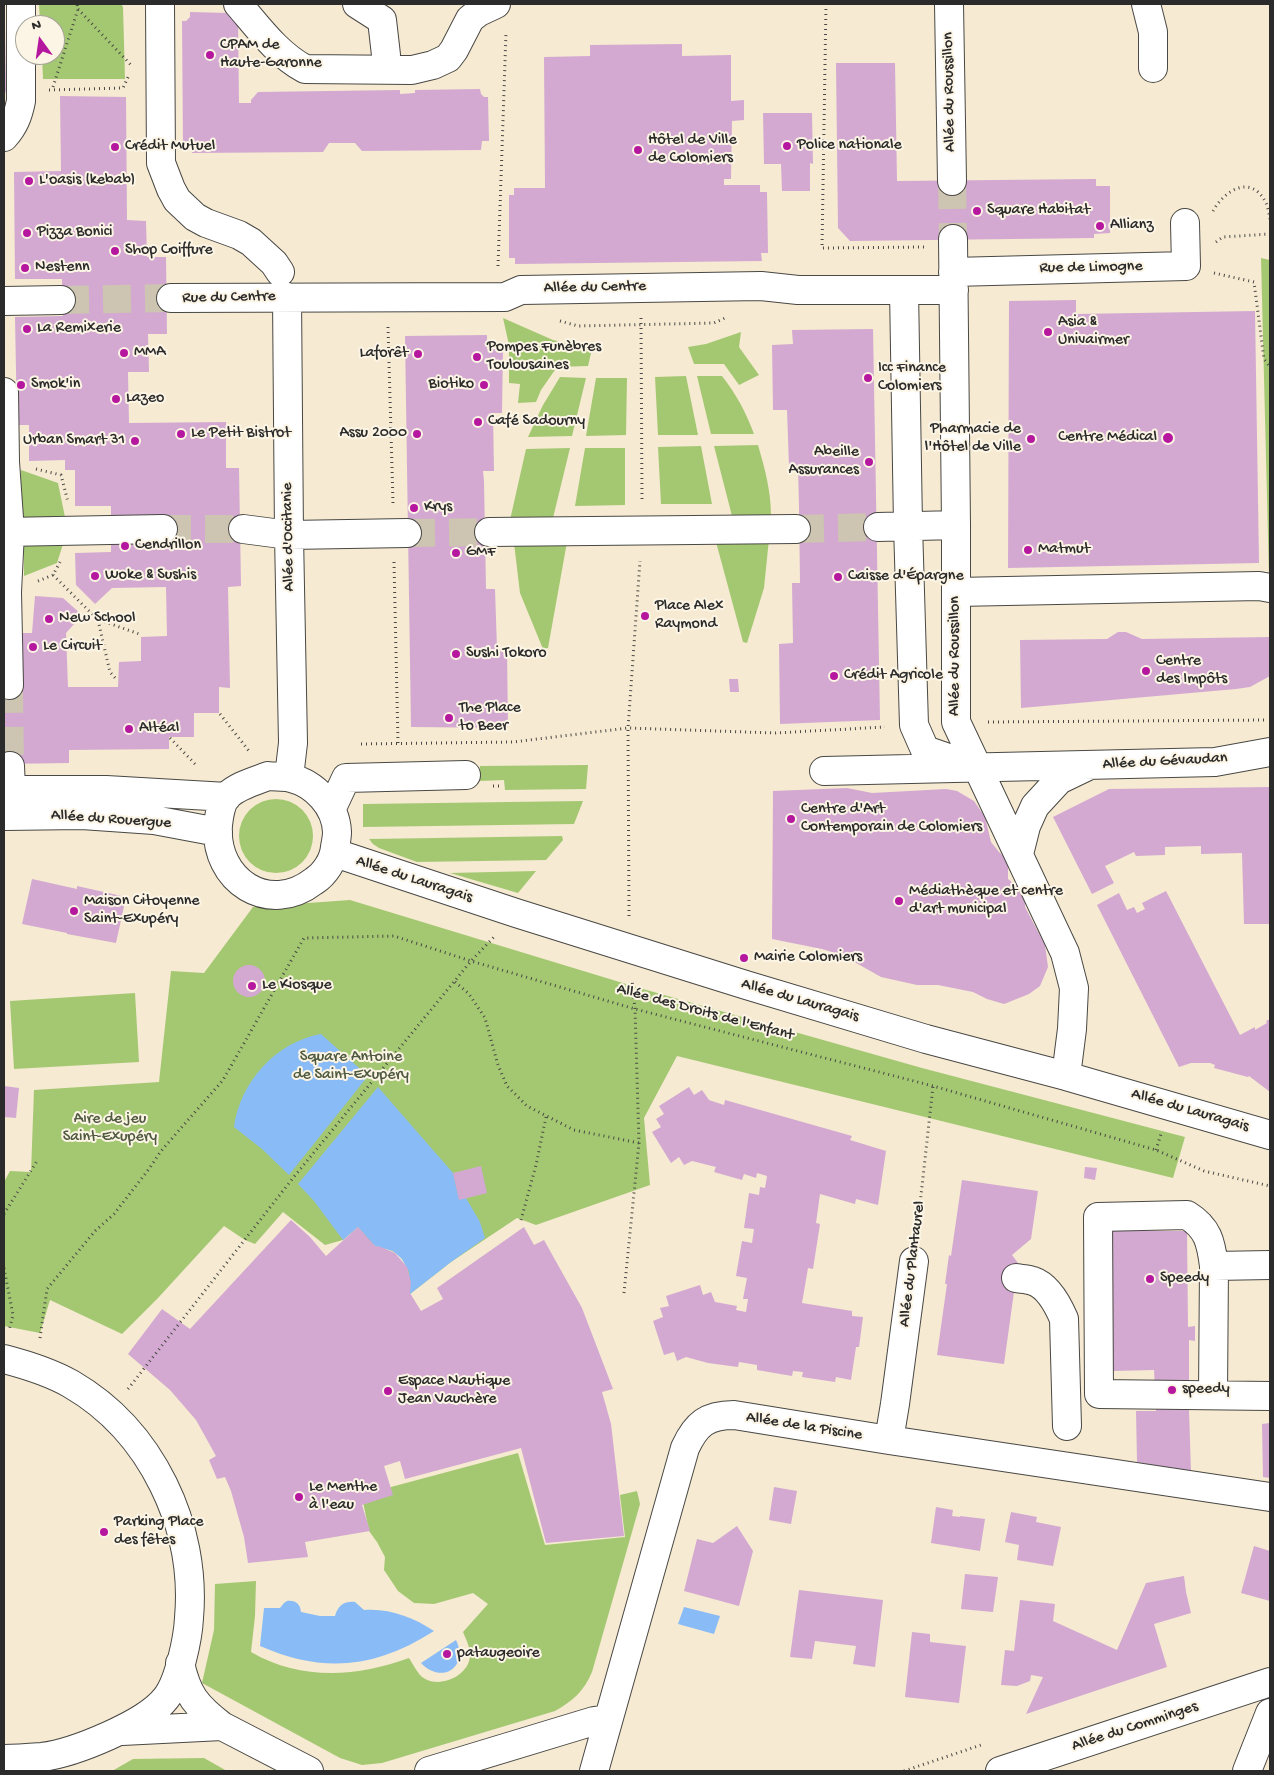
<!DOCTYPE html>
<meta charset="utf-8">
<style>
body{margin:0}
#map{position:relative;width:1274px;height:1775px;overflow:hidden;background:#f6ead2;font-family:"Gochi Hand",sans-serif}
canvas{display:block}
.frame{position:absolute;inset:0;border:5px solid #2b2b2b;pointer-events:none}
.north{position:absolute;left:15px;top:15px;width:50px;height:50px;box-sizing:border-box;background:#fcf5e5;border:1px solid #a8a49b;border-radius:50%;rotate:346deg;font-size:14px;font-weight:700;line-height:20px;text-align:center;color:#2b2b2b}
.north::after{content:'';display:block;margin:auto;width:18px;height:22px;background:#b5179e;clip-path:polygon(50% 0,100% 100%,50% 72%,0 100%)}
</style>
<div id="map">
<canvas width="1274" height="1775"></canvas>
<div class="frame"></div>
<div class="north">N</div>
</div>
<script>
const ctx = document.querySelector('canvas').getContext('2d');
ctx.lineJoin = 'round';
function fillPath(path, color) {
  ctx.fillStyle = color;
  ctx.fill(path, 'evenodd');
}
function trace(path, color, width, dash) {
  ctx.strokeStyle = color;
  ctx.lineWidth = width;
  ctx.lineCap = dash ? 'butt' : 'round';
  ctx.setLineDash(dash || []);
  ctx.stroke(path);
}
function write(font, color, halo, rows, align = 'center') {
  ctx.font = font + ' "Gochi Hand",sans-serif';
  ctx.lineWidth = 4;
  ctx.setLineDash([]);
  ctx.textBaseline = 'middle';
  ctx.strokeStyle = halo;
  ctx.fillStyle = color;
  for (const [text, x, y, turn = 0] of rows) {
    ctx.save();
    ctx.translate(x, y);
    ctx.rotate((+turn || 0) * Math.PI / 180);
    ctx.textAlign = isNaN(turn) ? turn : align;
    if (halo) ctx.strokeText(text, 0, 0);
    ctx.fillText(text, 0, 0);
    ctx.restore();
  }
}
const green = new Path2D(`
 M39 4H121L123 7 125 79H43L42 55H55V25H40Z
 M1261 258 1270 260V580L1269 577Z
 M503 318 553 340 592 349 588 366 557 367 541 390 536 402 518 403 520 384 509 383V345Z
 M741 332 739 347 759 375 739 385 724 364H694L688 347 706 344Z
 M686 376 698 435H658L655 377Z
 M697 376H722C736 394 746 412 754 434H711Z
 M560 377 586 378 572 436 528 437 543 405Z
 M596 378H627L626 435 586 436Z
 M758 445C765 469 771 491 771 516H732L714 446Z
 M701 446 712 504H661L658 447Z
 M570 448 553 518 510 520 526 449Z
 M585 448H625V505L575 506Z
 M21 470 58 483 66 522 20 521Z
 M65 538 57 563 24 576V539Z
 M769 539 764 588 747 643 743 642 716 542Z
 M567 542 548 648 543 649 520 593 514 543Z
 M588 765 586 789 505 790 504 780 479 781 480 766Z
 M239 836a37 37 0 1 1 74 0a37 37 0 1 1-74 0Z
 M583 801 574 824 363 827V804Z
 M562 836 563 840 546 860 417 862 379 848 373 844 369 839Z
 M536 871 518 893 450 873Z
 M350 900 636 987 922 1068 1185 1137 1173 1178 677 1056 644 1118 650 1185 536 1225 517 1218 451 1262 410 1294C410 1277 409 1258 390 1250 385 1248 378 1248 374 1245 368 1242 363 1232 358 1227L343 1240 325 1245 283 1212 255 1244 245 1240 224 1226 158 1298 122 1334 50 1300 40 1333 4 1326V1182L10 1171 31 1172 34 1090 159 1082 171 971 204 973 253 907Z
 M135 993 139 1062 14 1069 10 1001Z
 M518 1453 545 1545 625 1537 620 1495 637 1491 640 1504 592 1672C584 1691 573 1701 555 1711L382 1763 362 1765 340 1758 202 1683 214 1630 215 1584 256 1581 255 1616 251 1652C301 1681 357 1677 409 1658 412 1663 416 1670 420 1675 435 1691 470 1677 470 1655 470 1647 466 1639 463 1632L488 1604 473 1593 434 1604 414 1603 398 1591 384 1570 385 1557 377 1542 369 1531 363 1502 387 1494 391 1487Z
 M204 1758 227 1771H112L133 1759Z`);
const water = new Path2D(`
 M321 1034 368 1076 289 1175 262 1149 234 1127C240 1082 276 1042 321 1034Z
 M378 1087 453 1173 459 1199 466 1198 480 1222 485 1238 451 1262 410 1294 409 1272 402 1259 393 1251 375 1246 358 1227 343 1240 314 1201 298 1184Z
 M287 1601C296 1600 300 1604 301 1612L320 1616H335C338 1605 345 1601 355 1602L364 1610C389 1608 413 1617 434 1631 376 1668 324 1674 260 1646L264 1608H280L284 1603Z
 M684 1607 720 1616 714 1634 678 1624Z
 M456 1640C469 1667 442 1685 421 1663Z`);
const building = new Path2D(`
 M190 12 229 13V15L234 20H238L239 103H251V100L258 92 400 90V94L415 93V90L480 89 481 94 484 97H488L489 141H482L481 150 362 151 355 143H329L323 152 192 153 190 146H183L182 21H186L190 17Z
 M4 29H5L6 90 4 98Z
 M682 44V56L731 55V101L744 100V120L732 121 731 179H724V185H760V192H767L768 253H761L762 261 515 264V258H509V195H514V188H545L544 57 590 56V45Z
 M836 63H895L897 181 1096 179V186H1110V233L1094 234V238L850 241 838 228Z
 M60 96 126 97 127 220 146 221 147 257H166L167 334H148L149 372H128L129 423 226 422V468H239L241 586 228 587 230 688 219 687V713H194V737H169V749L69 750V763L4 764V687L19 633H32L35 596 63 598 82 615 66 633 68 687H118L119 662 141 661V637L167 636 166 587 112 588 95 604 76 585 75 553 111 552V506H75V470H65V460L29 461V425H17L15 317 63 316 62 279H15L14 172 61 171Z
 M763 113H812L813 164 810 163V191H782L781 164H764Z
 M1076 300V314L1255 311 1259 563 1008 568 1009 301Z
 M873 329 880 720 780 724 779 644 793 643 792 583H800L799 506 798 467H789L787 410H773L772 345 793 344 792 330Z
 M487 335V349H503L502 413H493L494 471H483L484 481 486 589H495L497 649H507L508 728 411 727 405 336Z
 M1118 632H1126L1142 639 1270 637V676L1250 687 1236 689 1021 708 1020 640 1107 639Z
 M729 679H738L739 692H730Z
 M1270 787V924H1244L1242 853 1201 854V846L1165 847V855L1136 856 1134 852 1105 866 1114 883 1092 894 1053 817 1109 789Z
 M847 788 872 793 946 789 957 791 974 801 985 817 991 842 999 852 1008 860V879L1021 889 1025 896V907L1045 945 1048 967 1040 986 1029 994 1004 1004 987 999 973 992 938 985H917L881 977 842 955 822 949 772 939 773 791Z
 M32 879 77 889V886L126 897 116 943 67 934V933L22 924Z
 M1166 891 1240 1035 1255 1027V1030L1267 1023 1266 1021 1270 1019V1092L1249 1076 1248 1077 1214 1068 1215 1065 1210 1063H1191L1179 1067 1097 905 1119 893 1127 910 1134 907 1137 913 1145 909 1142 903Z
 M233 981a16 16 0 1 1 32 0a16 16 0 1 1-32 0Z
 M4 1086 19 1088 16 1118 4 1117Z
 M689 1087 694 1095 702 1090 709 1100 724 1105 725 1100 852 1136 850 1140 886 1151 878 1205 856 1199 855 1204 820 1194 816 1223 820 1224 813 1269 808 1268 802 1303 852 1311V1316L863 1317 859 1347H856L851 1380 836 1377 835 1382 802 1377 803 1372 793 1371 792 1376 757 1370V1365L739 1362 738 1367 708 1363 686 1357 677 1361 674 1352 664 1355 653 1321 663 1317 660 1308 669 1306 666 1296 700 1285 703 1295 711 1292 715 1302 737 1306 736 1310 746 1312 748 1299H743L747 1278 736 1276 742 1241 752 1243 754 1229 744 1228 749 1193 759 1195 760 1187 765 1188 767 1176 757 1173 756 1178 744 1174 742 1180 714 1172 716 1167 692 1161 684 1165 679 1157 671 1163 652 1132 661 1127 656 1119 664 1114 659 1106Z
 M481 1166 487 1193 459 1200 453 1173Z
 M1085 1167 1097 1168 1095 1180 1084 1178Z
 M962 1180 1038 1191 1031 1239 1012 1255 1018 1263 1004 1364 937 1355 947 1284H945L949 1255 951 1256Z
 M291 1220 310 1237 326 1256 358 1227 375 1246 381 1247 395 1253 407 1267 411 1282 410 1293 421 1311 443 1299 437 1288 524 1227 534 1245 544 1240 582 1308 613 1389 602 1392 611 1424 624 1536 546 1543 521 1448 405 1479 400 1461 384 1466 393 1495 362 1505 370 1531 305 1542 308 1557 248 1563 244 1537 231 1491 225 1477 217 1479 209 1460 216 1456 196 1420 170 1390 128 1354 162 1309 190 1329Z
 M1111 1231H1187L1188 1327 1195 1326V1341L1189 1340V1410L1191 1472 1137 1462 1136 1411H1156L1154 1370 1113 1371Z
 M1270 1423V1478L1263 1477 1262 1424Z
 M774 1487 797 1491 791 1524 769 1520Z
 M936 1507 953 1510 952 1516 960 1517V1516L985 1519 980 1551 931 1543Z
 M1011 1512 1037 1517 1036 1522 1061 1527 1053 1566 1017 1560 1019 1545 1005 1542Z
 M737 1526 753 1551 739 1606 684 1591 697 1539 713 1543Z
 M1254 1546 1270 1551V1601L1241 1593Z
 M965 1574 998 1577 993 1612 961 1609Z
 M1184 1576 1186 1592 1191 1613 1154 1624 1167 1667 1026 1714 1043 1677 1031 1675 1030 1681 1017 1686 1001 1685 1005 1650 1014 1651 1020 1600 1055 1604 1053 1621 1117 1650 1146 1583Z
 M799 1590 883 1600 875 1667 853 1664 856 1646 815 1641 812 1659 790 1657Z
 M912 1632 930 1634V1642L966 1646 959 1703 905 1697Z`);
const minorTunnel = new Path2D(`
 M952 181 953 239
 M61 300 171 298
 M163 529H243
 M796 529 878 527
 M407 533 489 532
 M9 685 10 766`);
const path = new Path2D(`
 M826 4 822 248 925 247
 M78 9 131 65
 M53 87 78 9 77 4
 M49 90 123 88 129 75
 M1213 211C1224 191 1250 174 1265 201 1268 206 1269 214 1270 220
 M1216 242 1223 237 1270 234
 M498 266 506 33
 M1214 273 1254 282 1264 359 1270 367
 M641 318 642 502
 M560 321 578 326 714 323 725 318
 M388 327 393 503
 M36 469 61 475 68 502
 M394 562 398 743
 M53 575 97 619 142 635
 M38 581 53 575 60 562
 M98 620 110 672 117 680
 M220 714 249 751
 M988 722 1267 720
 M170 738 196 765
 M361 744 513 742 628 728 775 733 885 727
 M493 786H502
 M629 916 628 728 640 561
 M455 982 469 994 485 1018 498 1065 507 1086 527 1106 574 1130 639 1143
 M1156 1150 1161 1134
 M4 1214 37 1161
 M521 1220 536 1165 546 1117
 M917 1232 933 1086
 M4 1268 13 1315 9 1331
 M624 1293 639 1143 635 1009 632 980
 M40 1338 47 1289 95 1231 114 1214 149 1169 161 1151 223 1080 304 938 394 936 471 961 635 1009 933 1086 1156 1150 1204 1171 1270 1186
 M128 1389 293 1178 471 961 494 937
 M904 1771 984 1744`);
const minor = new Path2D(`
 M160 4 161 163 171 189 177 200 195 217 206 223 239 235 251 242 274 263 280 272
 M238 4C258 27 277 54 305 69L412 70 433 65 448 58 454 50 470 19 479 12 496 4
 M357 4 382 20 386 55
 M949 4 952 181
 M1146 4 1153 32V68
 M4 137C14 126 18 116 21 101V4
 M953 239 956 525V722L1065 953 1074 988 1072 1029 1066 1076
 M953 272 1186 266 1185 223
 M954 290H904L908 525 914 725 925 750 977 768
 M287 297 289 535 293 743 289 777
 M171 298 505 297 521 290 761 286 798 290H904
 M4 301 61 300
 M4 392 5 462 10 532 7 592 9 685
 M878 527 956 525
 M243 529 289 535 407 533
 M4 532 163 529
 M489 532 796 529
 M956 592 1259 586 1270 588
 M10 766 11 789
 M824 771 1215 762 1270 752
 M268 776C275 777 284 776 291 778 315 784 336 806 337 832 337 837 336 842 335 847 334 860 325 874 314 881 269 916 214 881 218 825 219 816 221 803 227 796 237 786 255 781 268 776Z
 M4 790H106L227 797
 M331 810 346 778 466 775
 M4 816 82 815 154 820 218 832
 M335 853 516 913 746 985 926 1039 1066 1076 1270 1135
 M1019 854 1026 826 1035 806 1059 780 1086 767
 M1214 1266 1270 1265
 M1016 1278C1021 1279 1028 1279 1033 1281 1048 1286 1058 1305 1064 1319L1067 1426
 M4 1359C27 1365 50 1372 71 1384 152 1431 197 1527 189 1618 188 1638 179 1682 166 1698 146 1724 74 1753 42 1757 29 1758 16 1759 4 1759
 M1213 1395 1214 1266C1211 1242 1208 1228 1187 1215L1098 1217 1099 1394 1270 1396
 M889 1440 895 1404 914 1261
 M222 1726 309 1771
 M122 1731 222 1726C196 1706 187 1695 180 1663
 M429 1771 594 1721 608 1719
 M594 1771 685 1448C696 1424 707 1415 734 1415L889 1440 1270 1497
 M1000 1771 1270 1682
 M1247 1771 1270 1713`);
const markers = [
 [210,55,5,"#b5179e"],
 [787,146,5,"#b5179e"],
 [115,147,5,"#b5179e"],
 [638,150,5,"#b5179e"],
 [29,181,5,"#b5179e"],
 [977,211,5,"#b5179e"],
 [1100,226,5,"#b5179e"],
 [27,233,5,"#b5179e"],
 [115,251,5,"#b5179e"],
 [25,268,5,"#b5179e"],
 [27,329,5,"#b5179e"],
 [1048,332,5,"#b5179e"],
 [124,353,5,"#b5179e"],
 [418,354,5,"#b5179e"],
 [477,357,5,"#b5179e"],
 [868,378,5,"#b5179e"],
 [21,385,5,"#b5179e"],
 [484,385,5,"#b5179e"],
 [116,399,5,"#b5179e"],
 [478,422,5,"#b5179e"],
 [181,434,5,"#b5179e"],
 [417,434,5,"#b5179e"],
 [1168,438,6,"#b5179e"],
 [1031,439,5,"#b5179e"],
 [135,441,5,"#b5179e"],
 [869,462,5,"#b5179e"],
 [414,508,5,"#b5179e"],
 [125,546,5,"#b5179e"],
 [1028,550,5,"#b5179e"],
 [456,553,5,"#b5179e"],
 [95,576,5,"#b5179e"],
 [838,577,5,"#b5179e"],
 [645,616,5,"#b5179e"],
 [49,619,5,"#b5179e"],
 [33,647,5,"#b5179e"],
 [456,654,5,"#b5179e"],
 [1146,671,5,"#b5179e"],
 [834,676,5,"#b5179e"],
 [449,718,5,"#b5179e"],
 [129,729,5,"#b5179e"],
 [791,819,5,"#b5179e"],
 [899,901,5,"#b5179e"],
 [74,911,5,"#b5179e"],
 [744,958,5,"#b5179e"],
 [252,986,5,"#b5179e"],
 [1150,1279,5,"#b5179e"],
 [1172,1390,5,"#b5179e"],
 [388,1391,5,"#b5179e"],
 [299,1497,5,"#b5179e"],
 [104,1532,5,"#b5179e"],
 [447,1654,5,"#b5179e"]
];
const poiNames = [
 ["CPAM de",220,46],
 ["Haute-Garonne",220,64],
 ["Hôtel de Ville",648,141],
 ["de Colomiers",648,159],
 ["Police nationale",797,146],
 ["Crédit Mutuel",125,147],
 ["L'oasis (kebab)",39,181],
 ["Square Habitat",987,211],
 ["Allianz",1110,226],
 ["Pizza Bonici",37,233],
 ["Shop Coiffure",125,251],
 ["Nestenn",35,268],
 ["Asia &",1058,323],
 ["Univairmer",1058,341],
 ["La Remixerie",37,329],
 ["Pompes Funèbres",487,348],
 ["Toulousaines",487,366],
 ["MMA",134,353],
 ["Laforêt",408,354,"right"],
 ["Icc Finance",878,369],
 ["Colomiers",878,387],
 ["Smok'in",31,385],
 ["Biotiko",474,385,"right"],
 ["Lazeo",126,399],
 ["Café Sadourny",488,422],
 ["Pharmacie de",1021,430,"right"],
 ["l'Hôtel de Ville",1021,448,"right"],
 ["Le Petit Bistrot",191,434],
 ["Assu 2000",407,434,"right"],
 ["Centre Médical",1157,438,"right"],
 ["Urban Smart 31",125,441,"right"],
 ["Abeille",859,453,"right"],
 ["Assurances",859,471,"right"],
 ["Krys",424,508],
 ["Cendrillon",135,546],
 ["Matmut",1038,550],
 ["GMF",466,553],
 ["Woke & Sushis",105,576],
 ["Caisse d'Épargne",848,577],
 ["Place Alex",655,607],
 ["Raymond",655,625],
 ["New School",59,619],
 ["Le Circuit",43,647],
 ["Sushi Tokoro",466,654],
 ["Centre",1156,662],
 ["des Impôts",1156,680],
 ["Crédit Agricole",844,676],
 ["The Place",459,709],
 ["to Beer",459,727],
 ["Altéal",139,729],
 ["Centre d'Art",801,810],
 ["Contemporain de Colomiers",801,828],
 ["Médiathèque et centre",909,892],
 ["d'art municipal",909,910],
 ["Maison Citoyenne",84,902],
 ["Saint-Exupéry",84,920],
 ["Mairie Colomiers",754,958],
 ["Le Kiosque",262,986],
 ["Speedy",1160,1279],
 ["Espace Nautique",398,1382],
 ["Jean Vauchère",398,1400],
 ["speedy",1182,1390],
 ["Le Menthe",309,1488],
 ["à l'eau",309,1506],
 ["Parking Place",114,1523],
 ["des fêtes",114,1541],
 ["pataugeoire",457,1654]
];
const streetNames = [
 ["Allée du Roussillon",950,92,-91],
 ["Rue de Limogne",1091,268,-1],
 ["Allée du Centre",595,288,-1],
 ["Rue du Centre",229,298,-1],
 ["Allée d'Occitanie",289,537,-91],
 ["Allée du Roussillon",956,656,-90],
 ["Allée du Gévaudan",1165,762,-3],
 ["Allée du Rouergue",111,820,4],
 ["Allée du Lauragais",414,880,18],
 ["Allée du Lauragais",800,1001,16],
 ["Allée des Droits de l'Enfant",705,1013,15],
 ["Allée du Lauragais",1190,1111,16],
 ["Allée du Plantaurel",913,1264,-83],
 ["Allée de la Piscine",804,1427,9],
 ["Allée du Comminges",1135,1727,-18]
];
const parkNames = [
 ["Square Antoine",351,1058],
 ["de Saint-Exupéry",351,1076],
 ["Aire de jeu",110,1120],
 ["Saint-Exupéry",110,1138]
];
fillPath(green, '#a4c872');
fillPath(water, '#89bbf6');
fillPath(building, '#d3a9d1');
trace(minorTunnel, '#cdc4b1', 28, [28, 14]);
trace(minor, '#494844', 30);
trace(path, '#494844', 3, [1, 4]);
trace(minor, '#fff', 28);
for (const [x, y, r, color] of markers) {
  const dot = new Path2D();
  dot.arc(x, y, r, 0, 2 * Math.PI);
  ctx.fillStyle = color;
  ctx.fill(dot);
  trace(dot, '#fcf5e5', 2);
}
write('16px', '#2b2b2b', '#fcf5e5', poiNames, 'left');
write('16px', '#2b2b2b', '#fcf5e5', streetNames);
write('16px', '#4f5a40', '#fcf5e5', parkNames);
</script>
